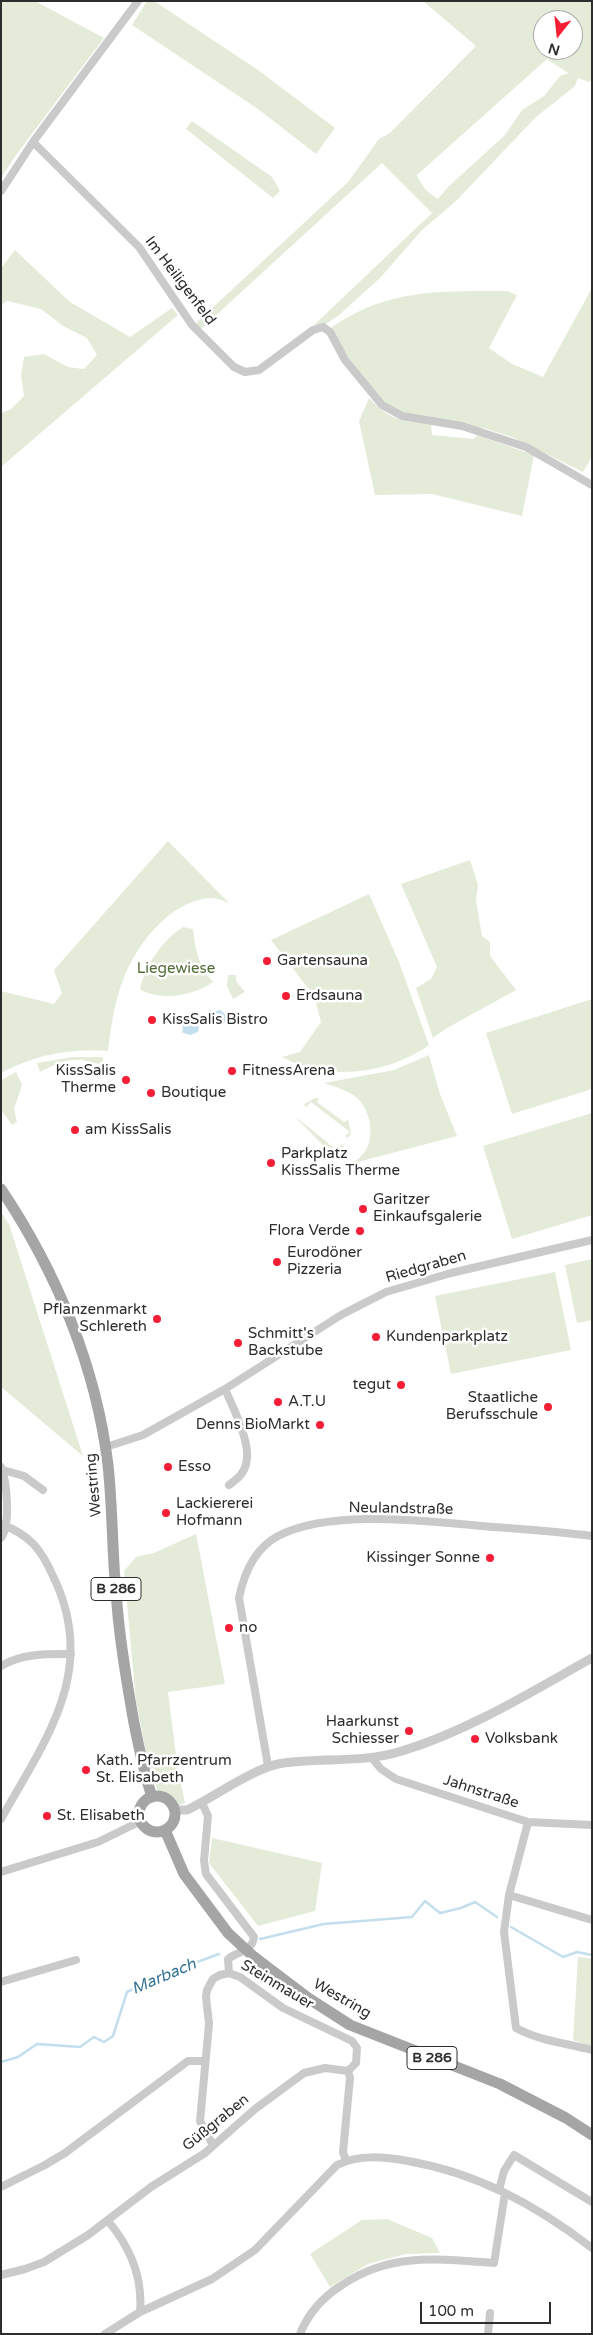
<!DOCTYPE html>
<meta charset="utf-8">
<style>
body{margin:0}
#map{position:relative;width:593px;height:2335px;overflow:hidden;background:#fff;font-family:"Varela Round",sans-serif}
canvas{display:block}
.frame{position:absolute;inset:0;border:2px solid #2d2d2d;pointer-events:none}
.north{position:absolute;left:533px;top:10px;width:50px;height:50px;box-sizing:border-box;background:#fff;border:1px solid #ababab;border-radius:50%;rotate:196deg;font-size:14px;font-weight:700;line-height:20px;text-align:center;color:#2d2d2d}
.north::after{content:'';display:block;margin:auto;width:18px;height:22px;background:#f51e35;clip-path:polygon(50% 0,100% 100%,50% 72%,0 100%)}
.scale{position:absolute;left:420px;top:2302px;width:131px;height:22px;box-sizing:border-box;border:2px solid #2d2d2d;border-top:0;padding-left:6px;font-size:15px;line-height:18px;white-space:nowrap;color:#2d2d2d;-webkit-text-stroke:4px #fff;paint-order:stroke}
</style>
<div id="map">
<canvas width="593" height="2335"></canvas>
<div class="frame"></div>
<div class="north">N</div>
<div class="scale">100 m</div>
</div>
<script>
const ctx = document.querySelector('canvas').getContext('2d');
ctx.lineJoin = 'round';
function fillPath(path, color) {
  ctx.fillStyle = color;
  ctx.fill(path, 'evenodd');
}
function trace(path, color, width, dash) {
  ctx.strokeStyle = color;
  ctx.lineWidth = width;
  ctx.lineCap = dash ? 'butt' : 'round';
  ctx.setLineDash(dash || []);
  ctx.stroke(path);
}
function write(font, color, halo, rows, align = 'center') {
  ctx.font = font + ' "Varela Round",sans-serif';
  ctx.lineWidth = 5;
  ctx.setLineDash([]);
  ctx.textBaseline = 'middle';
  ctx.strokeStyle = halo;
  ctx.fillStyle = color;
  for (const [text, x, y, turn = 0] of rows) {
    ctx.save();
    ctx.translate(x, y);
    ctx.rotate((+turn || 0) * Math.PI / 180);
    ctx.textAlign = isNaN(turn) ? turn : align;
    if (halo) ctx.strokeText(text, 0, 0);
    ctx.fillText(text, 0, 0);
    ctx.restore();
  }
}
const green = new Path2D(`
 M1 1H35L104 38 16 155 1 178Z
 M147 1H154L258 70 335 128 316 154 258 109 132 25Z
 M423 1H592V80L589 82 578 78 575 86 536 117 455 202 422 230 380 278 338 316 324 325H314L432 213 382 163 201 329 195 324 348 182 379 139 390 133 476 46ZM543 20H573V50H543ZM547 59 568 73 560 76 544 96 522 110 505 135 448 187 438 199C428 193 421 186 417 175Z
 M192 121 272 177 280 191 273 198 186 129Z
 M15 250 70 302 130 337 172 308 178 315 1 467V413L11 409 24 396 21 375 24 357 44 354 68 367 84 369 97 355 87 338 63 326 41 309 7 301 1 305V268Z
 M592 288V456L583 472 512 437 483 428 403 413C369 398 348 359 329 329 387 288 441 291 507 291L517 295 489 348 512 364 543 377Z
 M369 398C392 422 400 420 431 424L432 435 474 439 477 435 534 455 522 516 432 494 375 495 359 421Z
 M168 841 229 903C224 901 217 898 211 898 170 900 136 945 123 980 114 1003 111 1027 108 1051 70 1048 35 1055 1 1073V991L54 1004 62 993 54 970Z
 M470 860 478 885 476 901 482 936 490 942V956L516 990 447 1028 433 1038 416 988 431 979 437 967 401 884Z
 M369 894 399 962 429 1045C389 1074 326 1082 282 1057L300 1052 321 1022 314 996 271 940Z
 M183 927 193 929C195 950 199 967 213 982 196 995 159 1002 140 989 145 966 163 939 183 927Z
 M228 975H236V981L245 992 233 999 227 986Z
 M592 999V1089L512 1114 486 1033Z
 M429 1055 440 1094 457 1136 354 1163C358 1159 364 1154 367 1148 374 1135 370 1111 359 1100 350 1091 336 1087 324 1083L394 1070Z
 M73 1057H103V1063C95 1065 90 1062 83 1060 67 1058 53 1065 40 1072L37 1063Z
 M16 1072 22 1085 14 1109 17 1122 12 1125 1 1110V1080Z
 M315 1098H319L317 1102 344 1122 348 1119 351 1133 348 1138 345 1136 350 1132 311 1102 306 1107 304 1104Z
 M592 1113V1215L512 1239 483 1146Z
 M293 1115 337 1150 342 1144 345 1149 329 1159 327 1157 330 1152Z
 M1 1212 9 1224 83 1456 1 1387Z
 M592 1259V1320L577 1323 565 1265Z
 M555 1272 571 1350 451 1374 435 1296Z
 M196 1534 225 1684 168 1692 178 1770 185 1803 173 1807 160 1798 147 1758 136 1701 124 1571 136 1557 154 1553Z
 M212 1838 322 1863 315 1911 258 1926 209 1863Z
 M578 1957 592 1959V2047L573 2040Z
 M387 2219 432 2238 440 2253 406 2254 368 2264 330 2287 310 2254 362 2220Z`);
const water = new Path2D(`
 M210 1009 212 1012 220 1010 225 1014 226 1019 223 1025 207 1024 206 1018Z
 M187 1016 193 1019 196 1015 199 1018 197 1022 199 1025 198 1032 190 1035 181 1032 183 1031 182 1021Z`);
const stream = new Path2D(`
 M511 1927 563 1957 577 1952 592 1955
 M260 1939 324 1924 412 1917 425 1901 440 1913 461 1908 475 1902 497 1917
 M1 2062 18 2057 37 2044 80 2047 94 2037 104 2042 113 2036 127 1992 167 1973 219 1954`);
const minor = new Path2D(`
 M33 142 139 247 192 325 234 367 245 372 259 370 313 330 323 327 330 332 345 360 382 405 402 416 462 426 526 447 592 485
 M1 191 33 142 138 1
 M225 1389C233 1408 252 1444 246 1464 244 1474 237 1479 229 1485
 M106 1447 143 1435 225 1389 341 1315 386 1292 451 1273 592 1240
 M1 1467C7 1482 11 1525 1 1538
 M3 1470 24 1476 43 1490
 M1 1524C30 1535 41 1549 53 1576 99 1670 46 1739 1 1819
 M1 1666C22 1653 48 1654 71 1654
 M372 1758 381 1769 396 1779 528 1822 592 1825
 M268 1766 239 1598C244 1573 254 1549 278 1536 331 1509 423 1521 482 1526 518 1529 555 1531 592 1536
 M202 1803 208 1816 204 1861 206 1874 254 1937C252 1952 238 1951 228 1959L229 1973
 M528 1822 509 1895 504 1932 516 2028C540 2041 565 2043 592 2050
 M1 1872 98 1842 141 1821
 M509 1895 592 1920
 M229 1973 240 1977 283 2008 352 2041 357 2048 356 2063 348 2071 350 2078 343 2152 346 2161
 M1 1982 76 1960
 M213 2145 200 2121 209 2024 206 1997 207 1990 213 1979 220 1975 229 1973
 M1 2187 45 2165 65 2153 188 2061H205
 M499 2190 504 2171 514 2155 592 2202
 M108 2221C131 2248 143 2277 140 2312
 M1 2275 25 2269 44 2262 88 2235 151 2187 205 2153 255 2109 304 2073 325 2068 348 2071
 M105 2334 140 2312 212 2279 255 2250 337 2165C359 2154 385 2157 408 2161 477 2173 536 2205 592 2248
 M300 2334C308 2314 323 2297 342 2285 390 2252 439 2259 494 2263L505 2193
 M488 2334 490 2313`);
const tertiary = new Path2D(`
 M174 1810H187C212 1798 253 1769 278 1764 318 1757 361 1764 402 1751 468 1731 531 1692 592 1658`);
const primary = new Path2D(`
 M1 1189C56 1271 96 1366 108 1465 113 1511 112 1558 117 1604 120 1644 127 1684 134 1723 139 1748 144 1773 152 1797
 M139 1814a18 18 0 1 1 36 0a18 18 0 1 1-36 0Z
 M165 1830 184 1874 228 1933
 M254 1957 308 1998 350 2025 500 2084 566 2118 592 2135`);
const primaryBridge = new Path2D(`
 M228 1933 254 1957`);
const markers = [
 [267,961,5,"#f51e35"],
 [286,996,5,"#f51e35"],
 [152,1020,5,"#f51e35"],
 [232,1071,5,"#f51e35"],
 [126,1080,5,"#f51e35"],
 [151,1093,5,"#f51e35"],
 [75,1130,5,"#f51e35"],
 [271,1163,5,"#f51e35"],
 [363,1209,5,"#f51e35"],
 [360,1231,5,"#f51e35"],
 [277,1262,5,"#f51e35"],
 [157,1319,5,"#f51e35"],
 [376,1337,5,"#f51e35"],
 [238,1343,5,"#f51e35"],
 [401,1385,5,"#f51e35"],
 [278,1402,5,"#f51e35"],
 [548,1407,5,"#f51e35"],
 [320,1425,5,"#f51e35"],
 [168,1467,5,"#f51e35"],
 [166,1513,5,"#f51e35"],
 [490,1558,5,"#f51e35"],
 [229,1628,5,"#f51e35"],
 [409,1731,5,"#f51e35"],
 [475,1739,5,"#f51e35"],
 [86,1770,5,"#f51e35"],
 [47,1816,5,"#f51e35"]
];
const shields = [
 [116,1589,50],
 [432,2058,50]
];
const shieldNames = [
 ["B 286",116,1589],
 ["B 286",432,2058]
];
const streetNames = [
 ["Im Heiligenfeld",180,281,53],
 ["Riedgraben",426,1267,-16],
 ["Westring",94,1485,-95],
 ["Neulandstraße",401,1509,1],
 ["Jahnstraße",481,1792,18],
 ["Steinmauer",277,1985,31],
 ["Westring",342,1999,30],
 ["Güßgraben",216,2123,-39]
];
const poiNames = [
 ["Gartensauna",277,961],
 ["Erdsauna",296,996],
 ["KissSalis Bistro",162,1020],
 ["KissSalis",116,1071,"right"],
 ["Therme",116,1088,"right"],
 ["FitnessArena",242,1071],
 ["Boutique",161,1093],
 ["am KissSalis",85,1130],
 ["Parkplatz",281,1154],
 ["KissSalis Therme",281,1171],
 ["Garitzer",373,1200],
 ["Einkaufsgalerie",373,1217],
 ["Flora Verde",350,1231,"right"],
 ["Eurodöner",287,1253],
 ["Pizzeria",287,1270],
 ["Pflanzenmarkt",147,1310,"right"],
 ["Schlereth",147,1327,"right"],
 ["Schmitt's",248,1334],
 ["Backstube",248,1351],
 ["Kundenparkplatz",386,1337],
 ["tegut",391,1385,"right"],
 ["Staatliche",538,1398,"right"],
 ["Berufsschule",538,1415,"right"],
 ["A.T.U",288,1402],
 ["Denns BioMarkt",310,1425,"right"],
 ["Esso",178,1467],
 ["Lackiererei",176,1504],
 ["Hofmann",176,1521],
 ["Kissinger Sonne",480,1558,"right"],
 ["no",239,1628],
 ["Haarkunst",399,1722,"right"],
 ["Schiesser",399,1739,"right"],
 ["Volksbank",485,1739],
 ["Kath. Pfarrzentrum",96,1761],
 ["St. Elisabeth",96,1778],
 ["St. Elisabeth",57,1816]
];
const parkNames = [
 ["Liegewiese",176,969]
];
const waterNames = [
 ["Marbach",164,1977,-23]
];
fillPath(green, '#e4ecd9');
fillPath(water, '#c3dfee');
trace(stream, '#c3dfee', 2.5);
trace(minor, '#cacaca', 8);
trace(tertiary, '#cacaca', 9);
trace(primary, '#a5a5a5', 11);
trace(primaryBridge, '#a5a5a5', 11);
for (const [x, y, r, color] of markers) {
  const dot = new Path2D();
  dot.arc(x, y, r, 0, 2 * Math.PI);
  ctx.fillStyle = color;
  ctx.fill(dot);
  trace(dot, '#fff', 2);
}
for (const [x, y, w] of shields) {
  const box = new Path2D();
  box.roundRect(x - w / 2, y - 11.5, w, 23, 4);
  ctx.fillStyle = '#fff';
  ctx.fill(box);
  trace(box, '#2d2d2d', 1);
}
write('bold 14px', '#2d2d2d', null, shieldNames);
write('15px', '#2d2d2d', '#fff', streetNames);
write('15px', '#2d2d2d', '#fff', poiNames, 'left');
write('15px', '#526c37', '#fff', parkNames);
write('italic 16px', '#347396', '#fff', waterNames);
</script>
